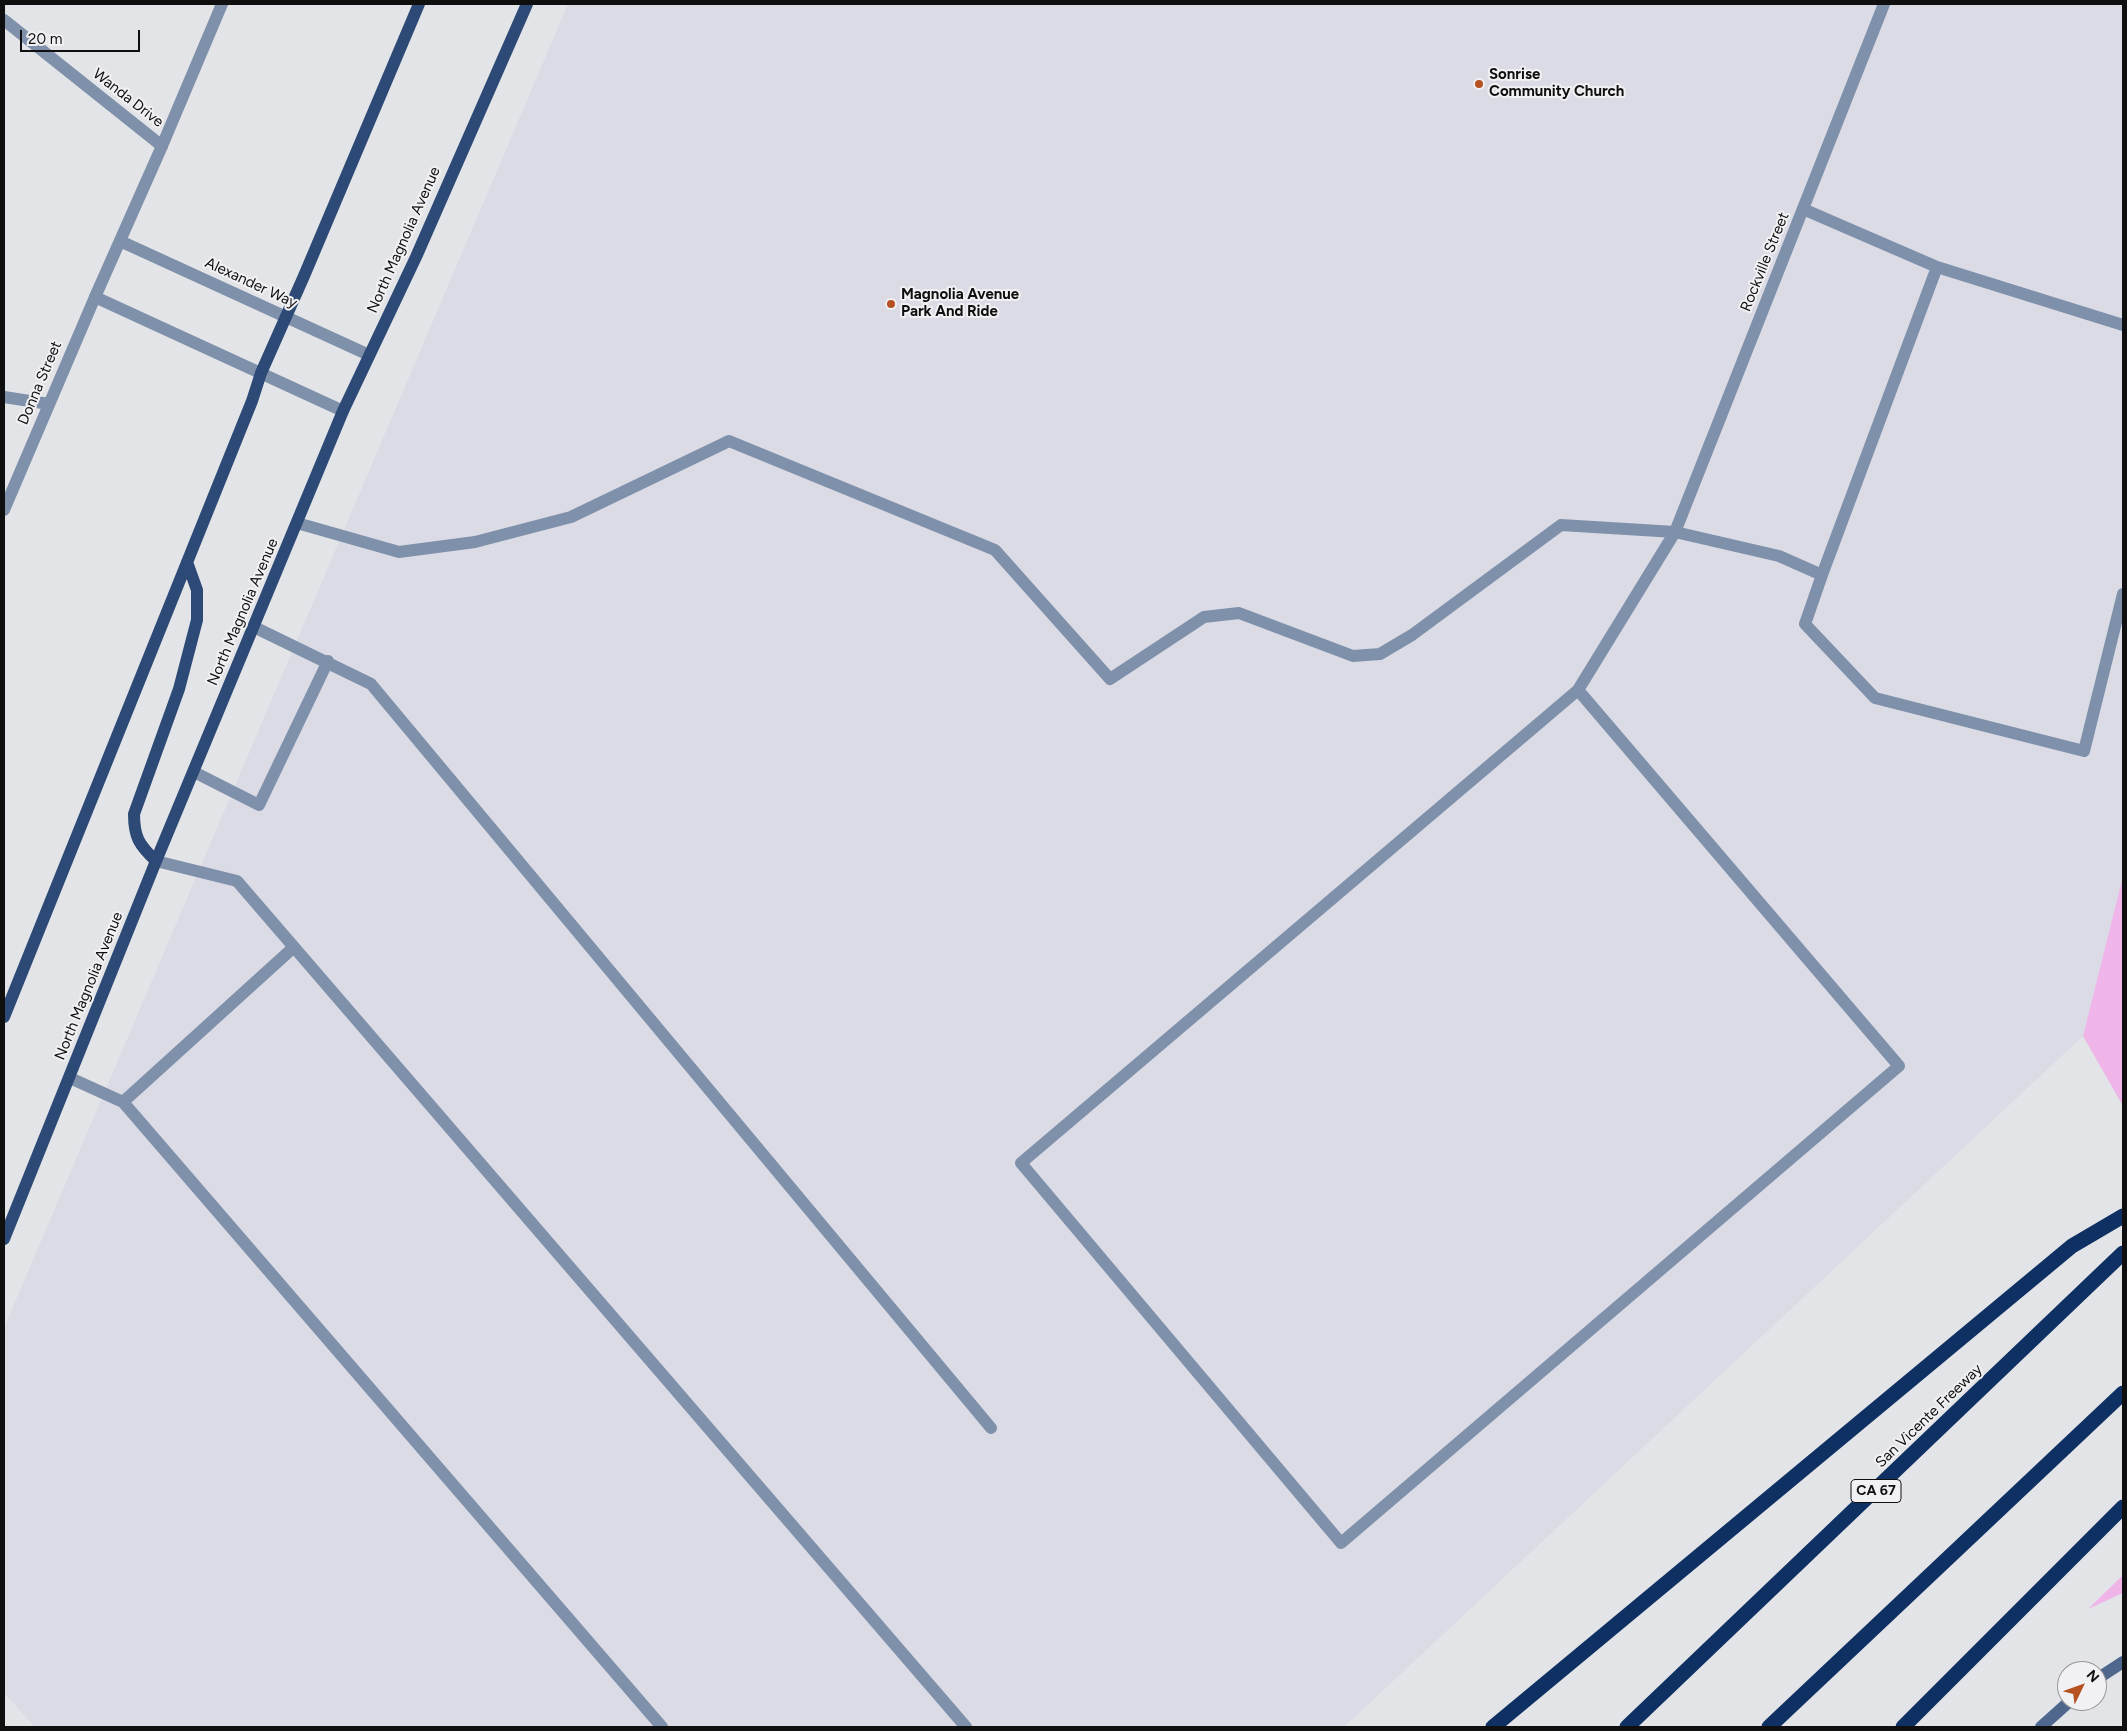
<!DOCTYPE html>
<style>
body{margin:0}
#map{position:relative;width:2127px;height:1731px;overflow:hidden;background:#e3e4e7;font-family:Figtree,sans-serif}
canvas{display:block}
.frame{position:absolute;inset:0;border:5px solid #0f0f10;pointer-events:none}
.north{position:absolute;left:2057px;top:1661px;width:50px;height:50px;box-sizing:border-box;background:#f1f1f4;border:1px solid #979799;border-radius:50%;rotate:48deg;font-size:14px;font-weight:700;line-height:20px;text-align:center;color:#0f0f10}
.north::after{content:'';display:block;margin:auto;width:18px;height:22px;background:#b65121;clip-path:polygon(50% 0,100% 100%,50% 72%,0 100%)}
.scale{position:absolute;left:20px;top:30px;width:120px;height:22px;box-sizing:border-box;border:2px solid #0f0f10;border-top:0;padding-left:6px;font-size:15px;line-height:18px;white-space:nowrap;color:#0f0f10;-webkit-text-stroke:4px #f1f1f4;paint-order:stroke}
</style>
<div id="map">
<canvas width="2127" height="1731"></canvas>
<div class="frame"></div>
<div class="north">N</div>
<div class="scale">20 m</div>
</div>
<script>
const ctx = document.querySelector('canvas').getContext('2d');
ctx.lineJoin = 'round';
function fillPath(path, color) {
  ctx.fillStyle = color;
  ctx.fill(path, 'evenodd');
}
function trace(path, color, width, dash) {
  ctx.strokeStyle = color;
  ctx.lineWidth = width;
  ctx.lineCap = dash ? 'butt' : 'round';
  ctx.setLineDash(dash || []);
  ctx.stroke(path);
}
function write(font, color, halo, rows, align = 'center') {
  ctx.font = font + ' Figtree,sans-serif';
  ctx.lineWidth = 4;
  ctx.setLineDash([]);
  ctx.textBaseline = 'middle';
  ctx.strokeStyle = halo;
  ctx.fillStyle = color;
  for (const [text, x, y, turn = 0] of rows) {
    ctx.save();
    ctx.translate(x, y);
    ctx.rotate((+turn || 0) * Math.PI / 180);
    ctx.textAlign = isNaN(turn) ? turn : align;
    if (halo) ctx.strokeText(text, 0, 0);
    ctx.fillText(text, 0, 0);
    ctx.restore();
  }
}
const built = new Path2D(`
 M568 4H2123V876L2083 1036 1344 1727H35L4 1693V1328Z`);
const green = new Path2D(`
 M2123 876V1106L2083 1036Z
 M2123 1575V1593L2088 1609Z`);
const lane = new Path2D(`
 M4 20 162 146 222 4
 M120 241 369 355
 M1937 267 2123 325
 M4 397 49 404
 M4 510 95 297 343 411
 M297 523 399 552 475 542 571 517 729 441 995 550 1110 679 1204 617 1239 613 1353 656 1380 654 1412 635 1561 525 1675 532 1779 556 1822 575 1937 267 1803 209
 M1822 575 1805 624 1875 698 2084 751 2123 594
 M254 627 371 684 991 1428
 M1578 690 1899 1066 1341 1543 1021 1163 1578 690 1675 532
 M194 772 259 805 328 661
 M156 861 237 881 966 1727
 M70 1078 123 1102 662 1727
 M123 1102 294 947`);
const street = new Path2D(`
 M95 297 162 146
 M1675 532 1884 4`);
const secondary = new Path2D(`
 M2097 1679 2123 1662
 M2041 1727 2070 1701`);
const primary = new Path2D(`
 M156 861C139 845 134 837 134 814L179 689 197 620V590L187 562
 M4 1017 252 401 261 373 304 276 419 4
 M4 1239 156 861 343 411 416 257 527 4`);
const highway = new Path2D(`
 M1493 1727 2072 1246 2123 1216
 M1627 1727 2123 1253
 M1769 1727 2123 1393
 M1903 1727 2123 1507`);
const markers = [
 [1479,84,5,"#b65121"],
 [891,304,5,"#b65121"]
];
const shields = [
 [1876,1491,50]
];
const shieldNames = [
 ["CA 67",1876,1491]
];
const poiNames = [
 ["Sonrise",1489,75],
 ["Community Church",1489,92],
 ["Magnolia Avenue",901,295],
 ["Park And Ride",901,312]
];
const streetNames = [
 ["Wanda Drive",128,98,38],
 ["North Magnolia Avenue",404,240,-66],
 ["Rockville Street",1765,262,-68],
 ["Alexander Way",251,283,25],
 ["Donna Street",40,383,-67],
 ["North Magnolia Avenue",243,612,-67],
 ["North Magnolia Avenue",89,986,-68],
 ["San Vicente Freeway",1929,1416,-44]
];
fillPath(built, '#dbdbe6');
fillPath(green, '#f0b5e8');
trace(lane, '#7f90aa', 12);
trace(street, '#7f90aa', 12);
trace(secondary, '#4f678c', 12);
trace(primary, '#2d4a76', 12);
trace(highway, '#0f3062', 15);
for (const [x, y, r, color] of markers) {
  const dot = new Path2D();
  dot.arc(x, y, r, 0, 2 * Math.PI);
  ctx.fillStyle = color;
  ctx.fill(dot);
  trace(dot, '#f1f1f4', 2);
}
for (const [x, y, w] of shields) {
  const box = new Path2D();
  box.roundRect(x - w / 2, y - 11.5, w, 23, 4);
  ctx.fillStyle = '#f1f1f4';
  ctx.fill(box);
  trace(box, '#0f0f10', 1);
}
write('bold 14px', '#0f0f10', null, shieldNames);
write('bold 15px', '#0f0f10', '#f1f1f4', poiNames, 'left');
write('15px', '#0f0f10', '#f1f1f4', streetNames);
</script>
